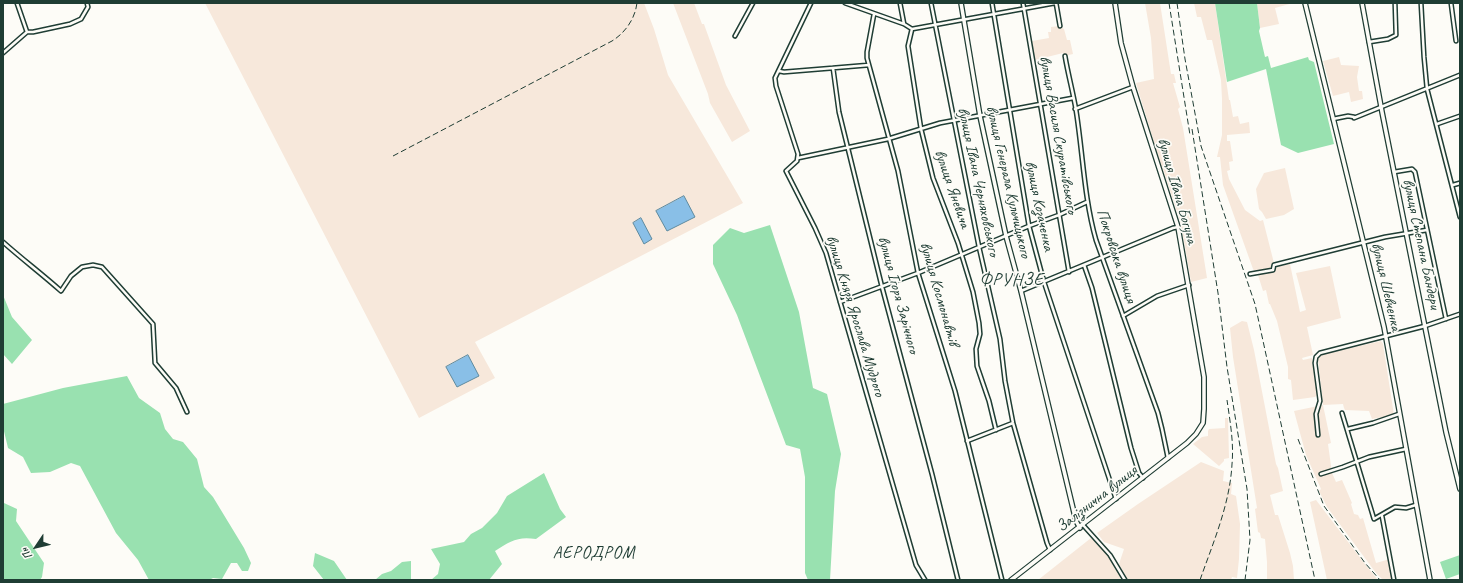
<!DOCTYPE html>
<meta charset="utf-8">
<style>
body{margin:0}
#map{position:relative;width:1463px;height:583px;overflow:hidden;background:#fdfcf7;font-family:Caveat,sans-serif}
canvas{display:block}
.frame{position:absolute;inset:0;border:4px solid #1f3d34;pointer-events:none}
.north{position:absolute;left:16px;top:527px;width:40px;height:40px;-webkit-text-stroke:3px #fdfcf7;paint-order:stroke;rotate:235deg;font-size:11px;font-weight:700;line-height:16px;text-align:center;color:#1f3d34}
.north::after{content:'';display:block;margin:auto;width:14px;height:18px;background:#1f3d34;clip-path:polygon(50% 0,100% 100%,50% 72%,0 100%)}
</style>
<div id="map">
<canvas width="1463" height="583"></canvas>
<div class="frame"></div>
<div class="north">Пн</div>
</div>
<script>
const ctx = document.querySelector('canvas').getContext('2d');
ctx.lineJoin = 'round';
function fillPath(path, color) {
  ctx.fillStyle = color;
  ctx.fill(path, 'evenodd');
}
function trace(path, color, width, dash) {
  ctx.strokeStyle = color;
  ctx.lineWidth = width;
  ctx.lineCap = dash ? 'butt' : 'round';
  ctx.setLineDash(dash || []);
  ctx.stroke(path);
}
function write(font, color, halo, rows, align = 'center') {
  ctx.font = font + ' Caveat,sans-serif';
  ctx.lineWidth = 3.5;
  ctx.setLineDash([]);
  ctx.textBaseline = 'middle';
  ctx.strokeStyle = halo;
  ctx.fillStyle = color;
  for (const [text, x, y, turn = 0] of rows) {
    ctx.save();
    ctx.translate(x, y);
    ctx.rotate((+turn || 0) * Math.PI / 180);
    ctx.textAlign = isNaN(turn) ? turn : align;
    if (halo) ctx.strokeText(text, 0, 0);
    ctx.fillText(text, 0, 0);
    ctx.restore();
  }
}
const built = new Path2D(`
 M205 3H644L654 29 668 75 743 203 475 342 495 378 419 418Z
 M673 3H694L702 24H704L705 27 726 85 750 131 732 142 710 103 708 94Z
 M1145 3H1160L1171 74H1174L1176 83H1173L1180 107 1178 109 1183 128 1207 278 1191 282 1181 224 1163 169H1162L1136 83 1154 79 1151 38Z
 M1194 3H1215L1229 100H1230L1233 117 1238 116 1240 124 1249 122 1250 133 1227 135V141H1230L1233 161 1229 162 1230 170 1227 171 1229 179 1245 210 1260 221 1263 220 1275 267 1290 264 1300 312 1306 310 1296 273 1330 266 1341 318 1307 327 1313 355 1302 358 1303 360 1312 358 1317 395 1315 397 1293 400 1291 380 1288 379V367L1277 321 1270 304H1269L1266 290 1263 291 1258 275 1253 269 1223 185 1220 157H1217L1222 135V99L1221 80 1212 40H1207L1201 17H1197Z
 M1257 3H1293L1275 8 1279 24 1260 28Z
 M1060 26 1064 29 1067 40H1070L1073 54 1064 56 1063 53 1035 60 1032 41 1049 38 1048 32H1051V27Z
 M1339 57 1341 65 1359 66 1357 77 1359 91H1362L1363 99 1351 102 1349 92 1333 96 1323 61Z
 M1285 168 1294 209 1284 215 1266 219 1262 212 1259 209 1256 189 1264 173Z
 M1242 321 1247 322 1254 350 1276 464 1278 468 1283 491 1270 495 1275 515H1278L1290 553 1293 566 1294 580H1267V562L1265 539 1261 538 1260 533 1258 532 1255 509 1257 508 1233 357 1230 328Z
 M1381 341 1383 344 1394 415 1372 419 1369 411 1345 410 1344 408 1343 404 1323 405 1331 443 1328 444 1332 473 1336 482 1342 480 1352 503 1351 504 1354 514 1358 515 1360 519 1363 518 1376 563 1390 559 1393 580H1383L1376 573 1327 507 1319 491 1321 489 1306 455 1294 411 1323 405 1318 359 1320 355Z
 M1225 418H1228L1229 458 1224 459V461L1219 466 1193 444 1202 437 1208 436V431L1209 429 1225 428Z
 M1201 462 1224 471 1223 481 1232 483 1231 494 1236 496 1240 524 1239 559 1237 578 1232 577 1231 580H1128L1119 564 1124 549 1104 542 1097 533 1138 504Z
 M1316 500 1365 564 1378 580H1327L1310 502Z
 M1091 538 1109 555 1115 569 1122 577 1118 580H1038Z`);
const green = new Path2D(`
 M1215 3H1257L1260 28 1259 31 1265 57 1268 56 1271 68 1308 57 1309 60 1314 62 1334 144 1298 153 1281 145 1266 69 1227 82Z
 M770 225 799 312 813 388 827 394 841 454 835 491 830 580H808L805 573V477L800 449 786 445 737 315 713 264V245L730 228 744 233Z
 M3 295 12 317 32 340 12 364 3 354Z
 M127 376 139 398 160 413 165 429 173 439 183 442 197 459 204 487 213 497 244 548 251 563 248 571H242L237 563H231L222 579 213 578 209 580H149L138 560 116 533 80 466 71 463 50 472 31 473 23 457 8 448 3 427V404L63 388Z
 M544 473 560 509 566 517 536 539C518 536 510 541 495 551L502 564 489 580H431L438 574 440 564 431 549 464 542 471 534 482 528 497 513 507 496Z
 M4 503 17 509 16 521 44 563 42 577 40 580H3V504Z
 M315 553 334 561 347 580H324L313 566Z
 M1460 555V574L1446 579 1440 562Z
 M411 561V580H375L382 574 391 571 402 562Z`);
const water = new Path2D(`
 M684 196 695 217 667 231 656 211Z
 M641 218 652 239 644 244 633 223Z
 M468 355 479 376 457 387 446 367Z`);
const street = new Path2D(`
 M17 3 27 32
 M811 3 775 78 776 86 798 154 797 161 786 171 815 228 826 253 916 565 925 580
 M845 3 904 24
 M900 3 904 24 912 29 908 46 921 129 933 178 958 243 973 292 979 323 980 334 976 349 977 366 989 401 996 430
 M931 3 979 247 1000 339 1005 381 1013 423 1047 543 1050 550
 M992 3 1029 226 1044 282 1116 499
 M1023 3 1069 272
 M1056 3 1060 26
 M1421 3 1424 57 1427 89 1460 217
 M1451 3 1456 41
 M874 14 867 52V58L898 171 918 273 955 391 1002 580
 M912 29 1055 3
 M27 32H33L70 24 81 19 88 7 87 3
 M735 36 753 3
 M1369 42 1388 39 1396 35 1395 3
 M3 53 27 32
 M1065 56C1068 74 1073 92 1076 110 1083 154 1084 198 1096 240L1158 413 1162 429 1168 458
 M833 68 869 65
 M779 71 784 72 833 68 839 112 882 287 932 474 958 580
 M1075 109 1133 87
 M1333 119 1348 116 1354 117V118L1460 75
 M1437 124 1460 116
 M798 158 888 139 940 123 1073 98
 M1394 172 1412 169 1415 172 1446 319
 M1453 185 1460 183
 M3 242C22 259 42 274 61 291L71 276 82 267 93 265 102 267 153 324 155 363 176 388 187 412
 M1084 265 1092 288 1131 448 1139 473 1143 478
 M1250 274 1273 270 1274 265 1385 237 1427 230
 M1021 291 1173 228 1178 227
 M840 302 918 273 1029 226 1059 215 1087 202
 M1123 316 1157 296 1189 285
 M1342 413 1374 519 1395 507 1406 508 1416 505
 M1348 429 1373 423 1399 414
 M1318 435 1316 414 1320 401 1315 363 1316 357 1320 353 1425 326 1460 314
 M967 441 1013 423
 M1321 474 1343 467 1369 457 1406 449
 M1382 516 1394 580
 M1083 525 1110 555 1125 580`);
const secondary = new Path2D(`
 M961 3 980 116 1006 236 1021 291 1076 521 1080 528
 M1305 3 1384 327 1430 580
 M1362 3 1382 112 1446 432 1460 489
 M1011 580 1187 443 1196 434 1203 423 1204 409V377L1178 227 1133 87 1121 43 1115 3`);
const rail = new Path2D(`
 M1169 3 1190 135
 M1177 3 1185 59 1201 146 1255 304 1315 580
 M1192 129 1218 293 1227 367 1247 489 1250 540 1245 580
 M393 156 612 41C625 33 635 19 637 3
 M1298 439 1324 506 1365 563 1380 580
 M1200 580C1213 543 1230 504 1232 464 1234 443 1230 421 1227 400`);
const streetNames = [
 ["вулиця Василя Скуратівського",1058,135,80],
 ["вулиця Івана Черняховського",978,182,78],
 ["вулиця Генерала Кульчицького",1008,182,77],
 ["вулиця Яневича",952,189,71],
 ["вулиця Івана Богуна",1177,191,74],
 ["вулиця Козаченка",1039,206,78],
 ["вулиця Степана Бандери",1421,244,78],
 ["Покровська вулиця",1116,256,72],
 ["вулиця Шевченка",1386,287,77],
 ["вулиця Космонавтів",939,294,74],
 ["вулиця Ігоря Зарічного",898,295,75],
 ["вулиця Князя Ярослава Мудрого",855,316,73],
 ["Залізнична вулиця",1097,499,-38]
];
const neighbourhoodNames = [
 ["АЕРОДРОМ",594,554]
];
const quarterNames = [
 ["ФРУНЗЕ",1012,280]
];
fillPath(built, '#f7e8db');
fillPath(green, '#99e1b0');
fillPath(water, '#89bfe7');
trace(water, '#5f8b9f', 1);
trace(street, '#1f3d34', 5.5);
trace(secondary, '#1f3d34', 6);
trace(street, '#fdfcf7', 2.5);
trace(secondary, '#fdfcf7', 3.5);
trace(rail, '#1f3d34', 1, [6, 3]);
write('16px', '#1f3d34', '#fdfcf7', streetNames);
ctx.letterSpacing = '1px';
write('17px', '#1f3d34', '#fdfcf7', neighbourhoodNames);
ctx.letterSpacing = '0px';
ctx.letterSpacing = '1px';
write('18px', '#1f3d34', '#fdfcf7', quarterNames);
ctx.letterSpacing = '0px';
</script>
